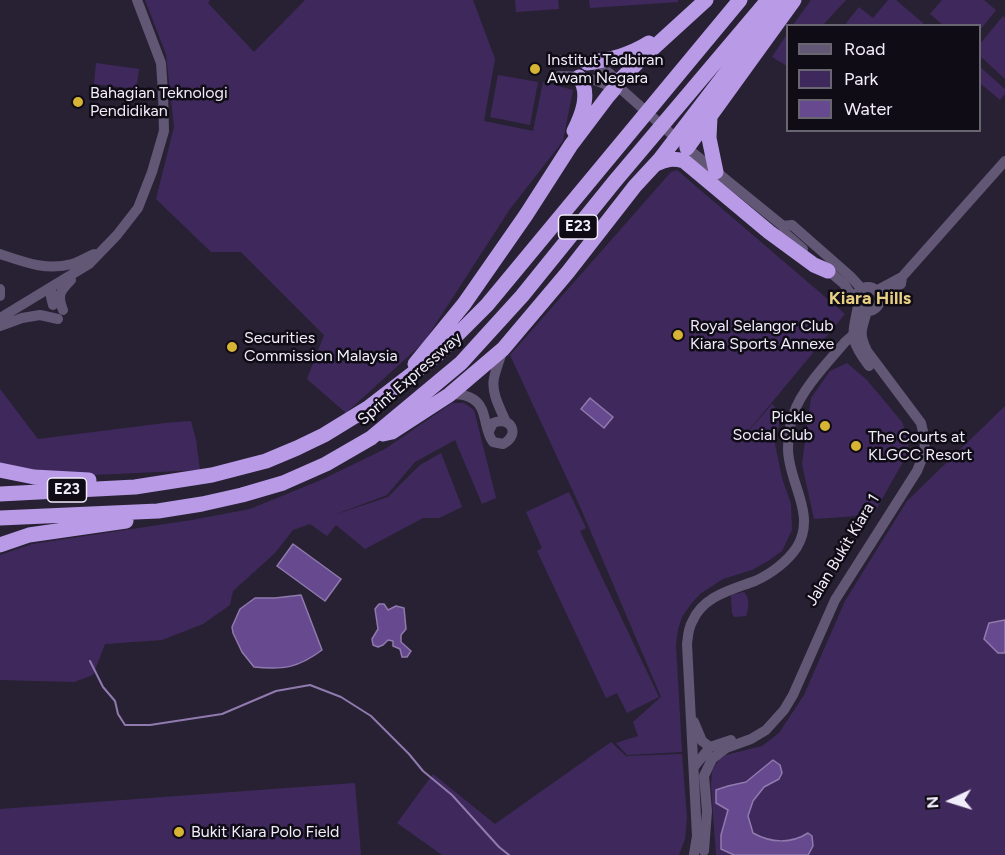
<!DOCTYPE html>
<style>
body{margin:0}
#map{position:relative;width:1005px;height:855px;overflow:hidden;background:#282134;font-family:Figtree,sans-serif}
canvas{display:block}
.legend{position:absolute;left:786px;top:24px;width:195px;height:108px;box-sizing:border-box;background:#100c15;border:2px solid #6a6671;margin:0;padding:8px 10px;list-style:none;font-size:18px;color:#f1ecfa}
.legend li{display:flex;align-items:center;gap:12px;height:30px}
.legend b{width:30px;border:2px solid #6a6671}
.north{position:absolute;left:921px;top:771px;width:60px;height:60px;-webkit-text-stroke:4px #100c15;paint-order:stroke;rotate:266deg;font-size:16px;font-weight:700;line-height:24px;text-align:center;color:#f1ecfa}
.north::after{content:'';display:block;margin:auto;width:21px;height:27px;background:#f1ecfa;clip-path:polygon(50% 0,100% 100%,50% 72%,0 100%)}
</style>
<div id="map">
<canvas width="1005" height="855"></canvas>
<ul class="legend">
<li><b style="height:8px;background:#625775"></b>Road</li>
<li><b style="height:16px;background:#3f295c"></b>Park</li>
<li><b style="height:16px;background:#66498e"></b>Water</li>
</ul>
<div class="north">N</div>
</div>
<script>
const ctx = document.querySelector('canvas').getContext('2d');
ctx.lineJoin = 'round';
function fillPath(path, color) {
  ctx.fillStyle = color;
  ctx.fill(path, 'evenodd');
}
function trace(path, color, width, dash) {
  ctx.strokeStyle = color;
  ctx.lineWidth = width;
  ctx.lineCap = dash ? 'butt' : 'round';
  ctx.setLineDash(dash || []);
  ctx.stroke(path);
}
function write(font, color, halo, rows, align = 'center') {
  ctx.font = font + ' Figtree,sans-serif';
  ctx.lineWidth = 5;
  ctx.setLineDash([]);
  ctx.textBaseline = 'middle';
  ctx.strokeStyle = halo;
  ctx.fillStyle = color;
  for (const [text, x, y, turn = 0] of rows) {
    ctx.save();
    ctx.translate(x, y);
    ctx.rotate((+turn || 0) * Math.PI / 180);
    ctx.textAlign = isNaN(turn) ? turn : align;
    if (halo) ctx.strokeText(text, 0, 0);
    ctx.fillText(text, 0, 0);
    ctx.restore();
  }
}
const green = new Path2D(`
 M145 0H210L208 3 254 52 305 0H473L495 59 484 121 533 131 543 82 573 90 563 141 510 209 424 342 346 413 307 379 324 335 241 252H211L156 199 174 127 166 54Z
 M515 0H558L559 9 516 12Z
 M589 0H678V2L590 8Z
 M811 0H846L823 25H793Z
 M888 0H896L923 23 922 26H850L846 23 859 7 873 18Z
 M942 0H984L996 10 980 30V26L943 25 930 14Z
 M1003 16 1005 18V79L980 56V44Z
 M787 34 788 66H787L772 57Z
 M96 63 139 69 136 89 94 84Z
 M980 67 1005 89V94L1000 100 980 83Z
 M498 75 538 82 530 125 490 117Z
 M677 170 845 314 730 453 772 404 781 414 775 444 782 478 791 504 792 530 782 551 768 561 752 570 723 579 700 594 691 604 682 617 678 629 676 645 682 752 627 755 616 743 638 736 633 722 661 697 582 511 510 355 671 172Z
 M847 363 867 380 902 422 908 438V453L873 515 814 519 802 464 811 398 830 371Z
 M0 389 38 439 165 423 191 421 196 440 200 470 93 475 12 467 0 463Z
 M452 403H464L474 410 496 498 482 504 455 440 415 462 387 495 331 516 388 497 420 465 441 453 462 507 439 518H423L365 549 336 525 327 536 310 524 293 530 275 553 233 591 230 605 203 624 162 640 105 644 93 675 74 682 0 680V555L32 544 192 520 250 509 321 480 385 449Z
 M1005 406V855H716L711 785 712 772 716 764 720 759 726 755 762 746 779 733 804 695 845 601 907 501Z
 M569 492 586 528 580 531 659 697 627 713 617 693 606 698 537 551 542 548 526 512Z
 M744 592C750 598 749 609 746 616L734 617 732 613 731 595Z
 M611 742 626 756 682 754 687 818 685 839 679 855H442L397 823 433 774 495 824Z
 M355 783 361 855H0V809Z`);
const water = new Path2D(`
 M590 398 613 417 604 428 581 409Z
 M293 544 341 579 325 601 277 566Z
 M301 595 322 650C298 668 283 670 254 667L242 652 233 633 232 627 240 609 255 598H275Z
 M379 604H384L388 610 396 606 404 608 406 629 401 635V642L411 651 407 657H402L400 649 393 646V641L388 640 383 645 378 647 373 645 372 639 378 629 375 609Z
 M1005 620V653H998L984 639 989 623Z
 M773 760 780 765 782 773 779 779 764 787 753 801 748 816 753 833C771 843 791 844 808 833L812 836 813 846 808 855H734L721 849V835L728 810 716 803V790L728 786 746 782Z`);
const stream = new Path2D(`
 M90 661 103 687 115 701 118 714 125 725H150L222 714 276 691 310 685 341 697 371 716 409 754 423 771 452 795 499 847 509 855`);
const minor = new Path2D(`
 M562 60C584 61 613 66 621 89L687 148 783 226 786 234 803 249
 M559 76C571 76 583 77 594 80 603 82 610 88 618 89
 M783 226 792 225 850 276 862 289
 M0 254C24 262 46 271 72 264 79 262 87 257 94 254
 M824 267 844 284 856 302
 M51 287V297L53 305
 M856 299a12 12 0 1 1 24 0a12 12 0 1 1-24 0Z
 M0 289V296
 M876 291 902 277 1005 161
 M879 302 901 284 902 277
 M858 306C852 336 849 340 869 366
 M63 310C57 295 60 291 71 280
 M0 318 89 264 117 235 138 208 152 172 164 131 163 93 161 63 137 0
 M0 326 22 318 40 315 58 319
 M503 349C500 359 496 369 494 378 491 393 500 408 506 422
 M449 395C458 393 465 394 473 399 488 408 483 429 493 442L503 444C521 435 511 415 493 423L489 431
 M694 722 702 741 710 747
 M694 767 710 747 731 740
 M704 851 707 811 704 776 712 759 726 748 751 739 766 730 784 710 793 695 835 600 917 471 924 454 925 440 921 423 867 351C858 332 862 330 867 311
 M694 854 697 836 687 644C688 637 688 629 692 622 703 596 731 590 755 581 771 574 788 561 797 547 817 514 788 482 788 449 788 437 790 424 794 413 801 390 829 361 845 342L853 335`);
const highway = new Path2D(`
 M587 63C612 59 628 56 649 43
 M710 117 709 138 716 172
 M574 131C582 115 591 93 579 77
 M687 148 794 0
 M656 164C666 159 673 158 684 161L769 232 814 265 828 271
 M415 364 464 304 526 215 571 145 608 96 614 89 618 82 638 62 706 0
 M383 434 392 432 449 395 503 349 568 272 635 186 660 159 782 0
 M0 470 34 477 89 480
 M0 494 135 487 212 475 266 461 297 448 324 435 368 408 438 354 487 305 740 0
 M0 518 158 511 202 504 242 495 283 483 326 464 371 438 461 363 522 296 615 181 768 0
 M0 545 29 535 126 521`);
const markers = [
 [535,69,6,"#d8b434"],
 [78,102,6,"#d8b434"],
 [678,335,6,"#d8b434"],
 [232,347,6,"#d8b434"],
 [825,426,6,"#d8b434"],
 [856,446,6,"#d8b434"],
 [179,832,6,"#d8b434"]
];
const shields = [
 [578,227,39],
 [67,490,39]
];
const shieldNames = [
 ["E23",578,227],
 ["E23",67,490]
];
const poiNames = [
 ["Institut Tadbiran",547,60],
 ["Awam Negara",547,78],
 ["Bahagian Teknologi",90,93],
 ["Pendidikan",90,111],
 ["Royal Selangor Club",690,326],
 ["Kiara Sports Annexe",690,344],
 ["Securities",244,338],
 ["Commission Malaysia",244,356],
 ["Pickle",813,417,"right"],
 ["Social Club",813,435,"right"],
 ["The Courts at",868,437],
 ["KLGCC Resort",868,455],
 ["Bukit Kiara Polo Field",191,832]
];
const streetNames = [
 ["Sprint Expressway",410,379,-41],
 ["Jalan Bukit Kiara 1",843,550,-59]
];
const neighbourhoodNames = [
 ["Kiara Hills",870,299]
];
fillPath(green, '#3f295c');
fillPath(water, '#66498e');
trace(water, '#907aae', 1.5);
trace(stream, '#907aae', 2);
trace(minor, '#625775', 10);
trace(highway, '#b89ae6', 15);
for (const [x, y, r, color] of markers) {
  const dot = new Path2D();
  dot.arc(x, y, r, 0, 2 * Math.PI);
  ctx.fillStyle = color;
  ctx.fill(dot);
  trace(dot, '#100c15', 2);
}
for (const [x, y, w] of shields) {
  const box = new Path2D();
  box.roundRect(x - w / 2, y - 12, w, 24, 4.5);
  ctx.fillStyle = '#100c15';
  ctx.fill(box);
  trace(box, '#f1ecfa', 1.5);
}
write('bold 15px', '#f1ecfa', null, shieldNames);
write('16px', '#f1ecfa', '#100c15', poiNames, 'left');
write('16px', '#f1ecfa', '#100c15', streetNames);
write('bold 18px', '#e8cf83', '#100c15', neighbourhoodNames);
</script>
